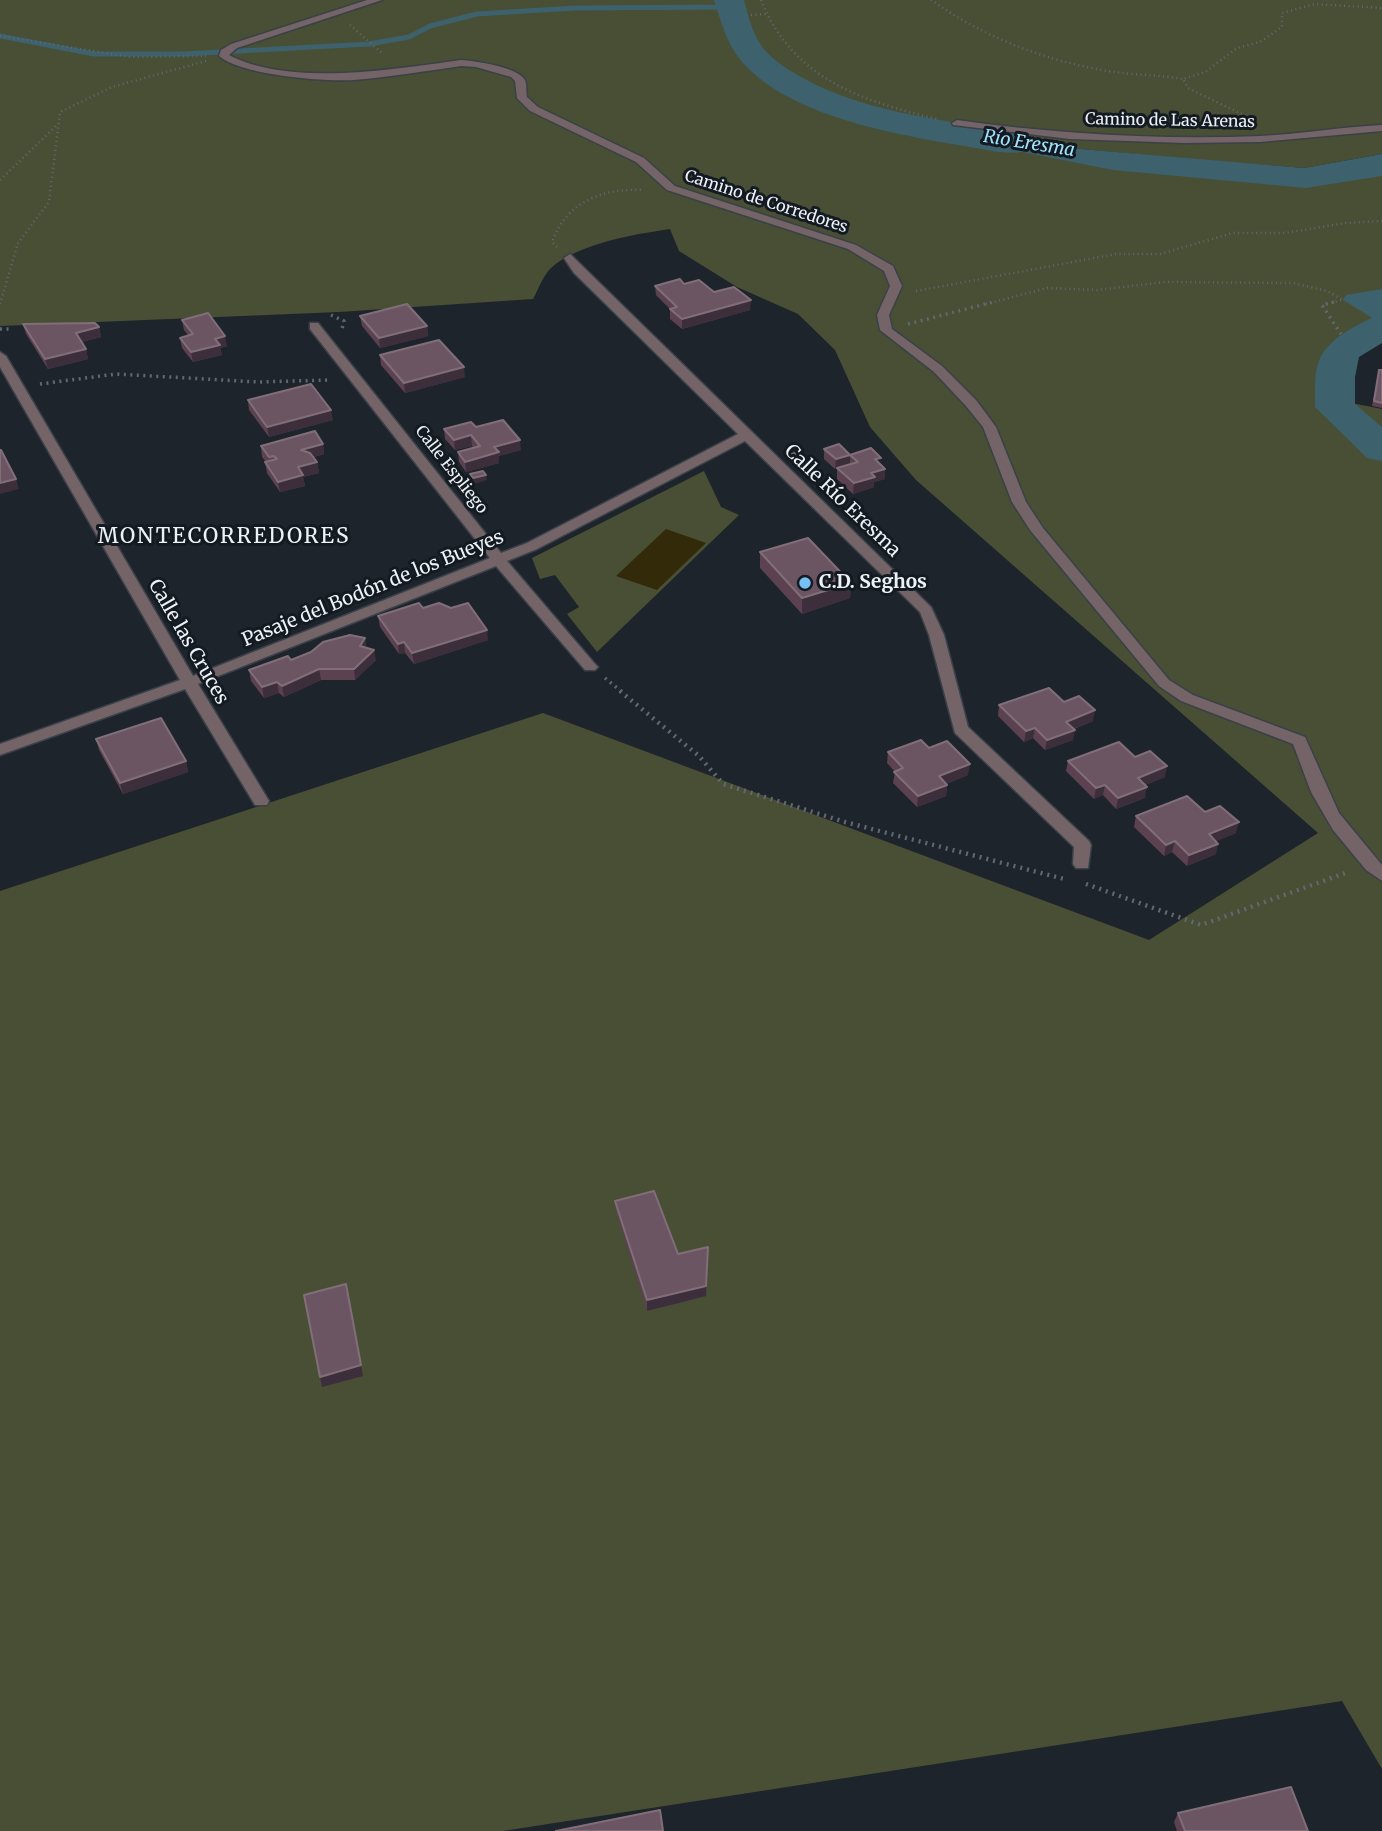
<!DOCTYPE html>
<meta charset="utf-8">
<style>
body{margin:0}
canvas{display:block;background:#1d242c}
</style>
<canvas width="1382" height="1831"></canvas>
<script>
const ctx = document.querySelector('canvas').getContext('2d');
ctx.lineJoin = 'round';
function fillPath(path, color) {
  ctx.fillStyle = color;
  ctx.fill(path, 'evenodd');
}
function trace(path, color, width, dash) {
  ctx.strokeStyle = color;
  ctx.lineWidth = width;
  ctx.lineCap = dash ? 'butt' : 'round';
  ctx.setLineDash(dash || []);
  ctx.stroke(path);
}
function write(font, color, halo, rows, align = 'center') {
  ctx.font = font + ' Merriweather,serif';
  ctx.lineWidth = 6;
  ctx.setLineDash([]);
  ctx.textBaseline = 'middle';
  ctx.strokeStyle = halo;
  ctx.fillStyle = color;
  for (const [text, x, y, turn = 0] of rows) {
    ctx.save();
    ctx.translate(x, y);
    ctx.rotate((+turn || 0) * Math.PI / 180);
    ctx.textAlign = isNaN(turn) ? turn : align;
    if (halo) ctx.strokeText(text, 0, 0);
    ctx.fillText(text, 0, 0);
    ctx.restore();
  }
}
const green = new Path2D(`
 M0 0H1382V154L1304 168 1212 161 1081 149 937 126 848 108 884 120 942 132 1241 174 1382 164V326L1359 340 1376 343C1355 355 1335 374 1336 400L1382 409V1769L1342 1701 503 1831H0V891L543 713 1149 940 1318 833 916 480 870 427 835 350 798 314 737 287 679 251 670 229C635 234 576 244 550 269 543 276 538 290 533 299L339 312 0 326Z
 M704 471 721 507 739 515 597 652 567 614 579 607 555 575 540 579 532 558Z`);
const sand = new Path2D(`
 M666 529 706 543 657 590 616 576Z`);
const water = new Path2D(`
 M942 132 1081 149 1304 168 1382 154V176L1306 188 1113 170 1002 148Z
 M1382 289V324L1343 300 1346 295Z`);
const stream = new Path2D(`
 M0 36 94 54H183L369 44 409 37 430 26 477 14 575 8 731 7`);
const river = new Path2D(`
 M714 0H744C748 15 752 32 761 45 770 59 789 70 803 78 874 117 951 118 1027 137L1032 144 1027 151C1007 156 984 149 964 146 894 134 792 117 743 63 727 45 721 22 714 0Z
 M1382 315V343L1359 357 1355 377V404L1382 427V461L1367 458 1315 407C1315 369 1313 353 1347 331 1359 324 1369 318 1382 315Z`);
const pathFar2 = new Path2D(`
 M761 0C792 78 861 101 937 119
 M931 0C985 38 1048 62 1114 72 1137 75 1160 75 1183 79
 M751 15 767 14
 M350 25 383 54
 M0 36 130 57 206 56
 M1254 120 1188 88 1183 79 1205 72 1237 48 1260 42 1282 27V13L1315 4 1382 8
 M0 180 57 125
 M557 247 552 242C567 201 603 188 644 190
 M916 291 1116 254H1160L1233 233H1285L1346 223 1382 221
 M0 304 18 243 49 202 60 112 112 87 206 61
 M986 304 1047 288 1097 290 1165 282 1293 283 1327 291 1343 300
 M1327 304 1342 300`);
const pathFar1 = new Path2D(`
 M1334 302 1322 305 1341 334
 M331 315 344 321 342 329
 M908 324 993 302
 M0 329H9
 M40 384 116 374 258 382 331 380
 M605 678 622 692`);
const path = new Path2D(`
 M620 691 699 756 723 784 845 822 1064 879
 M1086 884 1201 925 1348 872`);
const minor = new Path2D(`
 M367 0H382L237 48 229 55C290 87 395 69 461 60 475 61 518 67 525 80 527 85 526 92 527 97L538 107 644 158 675 186 856 245 893 266 902 286 889 315 892 329 942 366 976 400 996 427 1026 502 1043 528 1169 680 1193 695 1305 737 1339 813 1382 865V881L1366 870 1333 830 1311 792 1293 744 1181 701 1159 686 1030 530 1012 502 983 427 966 406 934 372 880 330 877 315 890 286 884 271 848 249 667 190 636 162 530 111 517 98 515 81 511 77 476 67 461 66C426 71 390 77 354 80 324 82 241 75 219 56L221 50 231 44Z
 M957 120C1057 134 1159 140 1260 136 1301 134 1341 127 1382 125V131L1260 142 1184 143 1070 139 953 125 952 123Z
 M570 254 931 607 944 635 968 727 1089 841 1091 845 1088 868H1076L1073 864 1074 847 955 733 929 635 920 612 745 441 537 549 507 561 595 664 598 667 595 670H585L496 566 198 684 269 801 267 805H255L185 689 0 755V744L180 680 0 367V352L6 356 193 676 490 558 310 329V323H318L501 553 527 543 738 434 574 273 564 258Z`);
const wall = new Path2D(`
 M684 284 714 292 750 310 682 329 670 319V309L656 295 655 286Z
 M360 316 427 326 428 336 380 348 362 326Z
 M182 320 227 346 220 348 222 355 193 362 182 348 180 338 188 335 184 330Z
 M23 324 99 327 101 337 82 342 86 349 88 359 48 369 26 334Z
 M380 355 465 377 405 393 381 365Z
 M1382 370V408L1372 406 1378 375Z
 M248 400 333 420 269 437 249 410Z
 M476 427 521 450 499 456V463L466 472 459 462 458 452 474 448 472 446 455 450 445 439 444 429Z
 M323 444 324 454 314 457 317 462 319 473 303 477 305 486 280 492 267 473 265 462H266L262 457 261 446Z
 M824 449 850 455V465V455L881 464 885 479 874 482V487L853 494 837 479V469H835L824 459Z
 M789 455 818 471V476L808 479 789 460Z
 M760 552 851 583 850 598 802 614 760 568Z
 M423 608 488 640 414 664 405 653 399 654 380 627 378 616Z
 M365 638 366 648 376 660 355 680H321L284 697 279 693 264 698 251 681 249 670 291 660Z
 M999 705 1093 721 1074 729 1073 740 1045 750 1033 738 1024 742 998 716Z
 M96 739 186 761 188 772 123 794 99 750Z
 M929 748 968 775 946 784 947 785 946 796 917 807 893 783 895 772 887 763 888 752Z
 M1068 761 1165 777 1145 785V798L1116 809 1103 795 1094 799 1066 771Z
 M1205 812 1236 833 1216 841V854L1187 866 1172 852 1164 856 1134 827 1136 816Z
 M615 1201 678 1254 706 1296 647 1311 616 1212Z
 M1178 1813 1308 1831H1177L1174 1822Z`);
const shadedWall = new Path2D(`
 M751 300 750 310 682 329V319Z
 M427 326 428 336 380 348 379 338Z
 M99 327 101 337 78 343 76 333Z
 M225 336 227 346 220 348 222 355 193 362 191 352 215 339Z
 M86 349 88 359 48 369 45 359Z
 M464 367 465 377 405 393 404 383Z
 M331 410 333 420 269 437 267 427Z
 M471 435 472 446 455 450 454 440Z
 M520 440 521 450 499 456V463L466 472 465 462 494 447Z
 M323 444 324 454 303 460 301 450Z
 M850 455V465L835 469 836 459Z
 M317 462 319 473 303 477 305 486 280 492 278 482 298 467Z
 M885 469V479L874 482V487L853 494 854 483 871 473Z
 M818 471V476L808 479 809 473Z
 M486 475 487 480 474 484 473 478Z
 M16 479 19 489 0 494V483Z
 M851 583 850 598 802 614V598Z
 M487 630 488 640 414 664 412 653Z
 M365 638 366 648 360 646Z
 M404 642 405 653 399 654 398 644Z
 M374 650 376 660 355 680 354 669Z
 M319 669 321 680 284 697 282 686Z
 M277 682 279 693 264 698 262 687Z
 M1095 710 1093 721 1065 732 1066 722Z
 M1035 728 1033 738 1024 742 1026 731Z
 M1075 730 1073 740 1045 750 1047 740Z
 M186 761 188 772 123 794 120 783Z
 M970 764 968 775 938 787 939 776Z
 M1167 766 1165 777 1136 789 1138 778Z
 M947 785 946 796 917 807 918 796Z
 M1105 785 1103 795 1094 799 1096 788Z
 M1147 787 1145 798 1116 809 1118 798Z
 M1239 822 1236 833 1206 845 1209 834Z
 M1175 841 1172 852 1164 856 1166 845Z
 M1218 844 1216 854 1187 866 1189 855Z
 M708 1247 706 1296 647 1311V1300Z
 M346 1284 363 1376 322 1387 320 1377Z`);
const building = new Path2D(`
 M680 279 684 284 699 280 714 292 734 287 751 300 682 319 670 309 677 307 655 286Z
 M407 304 427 326 379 338 360 316Z
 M208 313 225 336 215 339 220 345 191 352 180 338 193 334 182 320Z
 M95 323 99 327 76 333 86 349 45 359 23 324Z
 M439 340 464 367 404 383 380 355Z
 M1379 370H1382V403L1374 401Z
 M311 384 331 410 267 427 248 400Z
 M503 420 520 440 494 447 499 452 465 462 458 452 480 446 471 435 454 440 444 429 471 422 476 427Z
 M315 431 323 444 301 450 310 453 317 462 298 467 303 475 278 482 265 462 277 459 274 456 269 457 261 446Z
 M839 444 850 455 836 459 824 449Z
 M871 448 881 458 875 459 885 469 871 473 875 477 854 483 837 468 858 462 850 455Z
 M0 450H1L16 479 0 483Z
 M798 452 818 471 809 473 789 455Z
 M483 471 486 475 473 478 470 474Z
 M808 538 851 583 802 598 760 552Z
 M419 603 423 608 439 603 451 608 468 603 487 630 412 653 404 642 398 644 378 616Z
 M350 635 365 638 360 646 374 650 354 669H319L282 686 277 682 262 687 249 670 288 656 291 660 311 652 323 642Z
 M1049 688 1064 702 1079 696 1095 710 1066 722 1075 730 1047 740 1035 728 1026 731 999 705Z
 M161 718 186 761 120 783 96 739Z
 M921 740 929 748 947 741 970 764 939 776 947 785 918 796 894 772 903 768 888 752Z
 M1119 742 1135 757 1150 751 1167 766 1138 778 1147 787 1118 798 1105 785 1096 788 1068 761Z
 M1187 796 1205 812 1220 806 1239 822 1209 834 1218 844 1189 855 1175 841 1166 845 1136 816Z
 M654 1191 678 1254 708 1247 706 1286 647 1300 615 1201Z
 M346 1284 361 1365 320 1377 304 1295Z
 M1291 1787 1308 1831H1185L1178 1813Z
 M660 1810 663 1831H556Z`);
const markers = [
 [805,583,7,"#75c0f6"]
];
const farStreetnames = [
 ["Camino de Las Arenas",1170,121,1],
 ["Camino de Corredores",766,202,18],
 ["Calle Espliego",451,470,52]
];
const farWaternames = [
 ["Río Eresma",1029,144,9]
];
const streetNames = [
 ["Calle Río Eresma",842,501,44],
 ["Pasaje del Bodón de los Bueyes",373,589,-22],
 ["Calle las Cruces",188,642,60]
];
const poiNames = [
 ["C.D. Seghos",819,583]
];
const neighbourhoodNames = [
 ["MONTECORREDORES",224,537]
];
fillPath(green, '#484f34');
fillPath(sand, '#322a09');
fillPath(water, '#3d616d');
trace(stream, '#3d616d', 5);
fillPath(river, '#3d616d');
trace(minor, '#3a4148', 3);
trace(pathFar2, '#61686f', 2.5, [1, 3.5]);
trace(pathFar1, '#61686f', 3.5, [2, 4.5]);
trace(path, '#61686f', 4.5, [2, 5]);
fillPath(minor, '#746468');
fillPath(wall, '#5c4250');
fillPath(shadedWall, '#3c2e3a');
fillPath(building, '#6c5562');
trace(building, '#806e79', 2);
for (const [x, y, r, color] of markers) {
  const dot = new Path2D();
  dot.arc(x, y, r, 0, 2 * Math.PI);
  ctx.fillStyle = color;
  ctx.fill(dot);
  trace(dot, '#141a22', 2.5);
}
write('16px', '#edf2f7', '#141a22', farStreetnames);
write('italic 18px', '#a0e3fc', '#141a22', farWaternames);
write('19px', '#edf2f7', '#141a22', streetNames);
write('bold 19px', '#edf2f7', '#141a22', poiNames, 'left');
ctx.letterSpacing = '2px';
write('21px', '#edf2f7', '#141a22', neighbourhoodNames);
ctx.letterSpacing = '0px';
</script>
